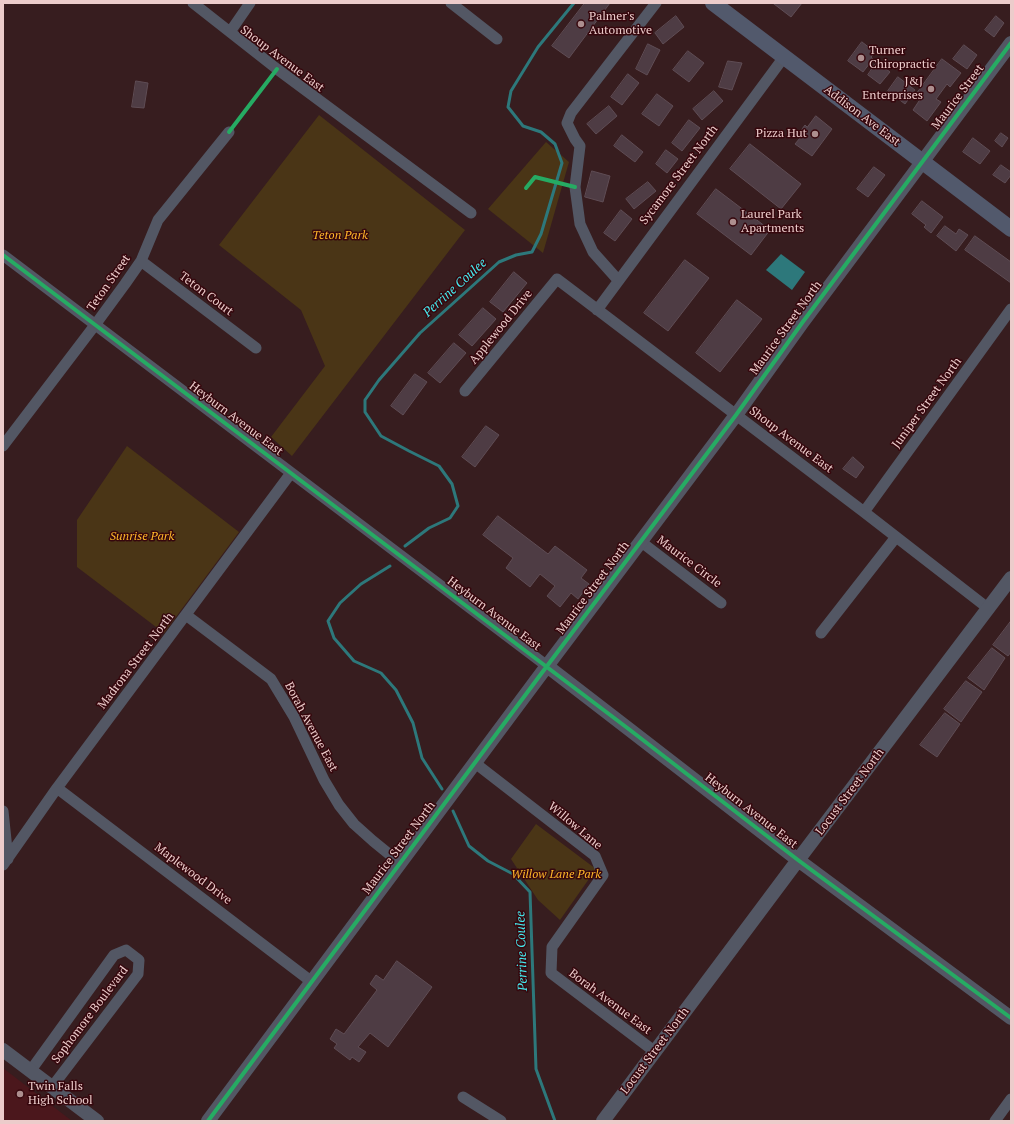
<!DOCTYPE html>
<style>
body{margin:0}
#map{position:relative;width:1014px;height:1124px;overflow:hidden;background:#371d1f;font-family:"PT Serif",serif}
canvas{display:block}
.frame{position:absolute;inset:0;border:4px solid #eccccb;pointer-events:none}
</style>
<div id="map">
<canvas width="1014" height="1124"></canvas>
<div class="frame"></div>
</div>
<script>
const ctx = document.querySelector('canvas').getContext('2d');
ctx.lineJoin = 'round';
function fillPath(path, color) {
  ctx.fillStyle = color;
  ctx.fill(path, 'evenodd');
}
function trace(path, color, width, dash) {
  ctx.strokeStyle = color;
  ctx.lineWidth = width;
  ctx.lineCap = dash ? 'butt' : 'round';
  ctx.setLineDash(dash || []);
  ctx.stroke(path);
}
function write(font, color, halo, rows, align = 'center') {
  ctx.font = font + ' "PT Serif",serif';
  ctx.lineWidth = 3;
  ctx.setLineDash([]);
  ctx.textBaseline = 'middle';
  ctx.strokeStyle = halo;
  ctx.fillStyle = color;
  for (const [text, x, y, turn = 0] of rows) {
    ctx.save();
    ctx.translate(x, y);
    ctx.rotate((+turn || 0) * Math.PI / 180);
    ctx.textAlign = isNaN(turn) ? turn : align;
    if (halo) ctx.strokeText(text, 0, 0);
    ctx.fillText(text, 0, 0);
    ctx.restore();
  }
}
const built = new Path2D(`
 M3 1068 72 1121H3Z`);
const green = new Path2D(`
 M319 115 465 230 292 456 271 437 325 366 301 310 219 245Z
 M546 142 569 162 543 253 488 209Z
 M127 446 239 532 164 633 77 567V520Z
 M536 824 596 869 560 920 538 900 511 859Z`);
const water = new Path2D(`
 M781 254 805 272 792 290 766 270Z`);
const stream = new Path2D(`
 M405 546 429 528 450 518 458 506 452 484 439 466 409 451 381 436 365 412V400L379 380 420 333 499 262 516 255 532 252 541 234 562 163 555 144 541 132 523 126 508 107 511 91 538 47 574 3
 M390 566 361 584 340 603 328 621 334 638 354 661 381 673 396 690 413 723 422 758 442 789
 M453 811 469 846 488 861 513 874 530 892 536 1069 555 1121`);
const building = new Path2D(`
 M585 3H610L569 58 552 46Z
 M775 3H802L791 17 774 4Z
 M676 16 684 27 663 44 655 33Z
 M996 16 1004 23 994 37 985 30Z
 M862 42 875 52 871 57 873 59 863 72 848 61Z
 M648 44 660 50 647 75 636 69Z
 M964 45 977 55 967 69 953 59Z
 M688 51 704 63 689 82 673 70Z
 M942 59 961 73 950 87 947 84 936 99 941 102 927 121 913 110 923 95 918 92Z
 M728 61 742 63 732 90 719 87Z
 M877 62 890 72 880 84 868 75Z
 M628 74 639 83 622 105 611 97Z
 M898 77 915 90 905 104 888 91Z
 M136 81 148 83 144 108 132 107Z
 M714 91 723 101 702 120 693 109Z
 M657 94 673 106 659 126 642 114Z
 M609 106 617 116 596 134 587 124Z
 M816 116 832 129 812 156 795 144 800 138 797 136 805 125 807 127Z
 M689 120 700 128 682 151 672 143Z
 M1001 133 1008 138 1002 147 995 141Z
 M622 135 643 152 635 162 614 146Z
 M973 138 990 151 980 164 963 152Z
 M750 144 801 184 781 209 730 169Z
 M666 150 678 159 667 173 656 164Z
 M1001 165 1011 172V175L1005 183 993 175Z
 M874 167 885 175 868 197 857 189Z
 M592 171 610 176 603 202 585 197Z
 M648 182 656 191 634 209 626 199Z
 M716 189 770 230 751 255 697 214Z
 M922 201 943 217 931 233 924 227 926 225 912 214Z
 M621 210 632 219 615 241 604 233Z
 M945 226 956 234 959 229 968 235 956 251 937 236Z
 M975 236 1011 262V283L965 250Z
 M685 260 709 278 668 331 644 313Z
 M514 272 527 283 503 312 490 302Z
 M737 300 762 319 720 372 696 353Z
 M483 308 496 319 472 346 459 335Z
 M454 343 466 353 440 383 428 373Z
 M415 374 427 382 403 415 391 406Z
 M486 426 499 435 475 467 462 457Z
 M853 457 864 467 856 478 843 469Z
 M498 516 548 554 555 546 587 570 581 578 589 584 578 599 571 593 560 607 547 596 555 586 540 574 530 587 506 568 513 558 483 535Z
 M1011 621V652L1008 656 993 645Z
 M992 648 1005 658 984 690 968 678Z
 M966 681 982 692 961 722 944 709Z
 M945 713 960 724 937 757 920 745Z
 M397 961 432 987 388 1047 370 1033 358 1047 366 1052 359 1062 352 1057 350 1060 334 1048 337 1044 330 1039 336 1029 344 1034 377 990 370 984 376 975 383 980Z`);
const minor = new Path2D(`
 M193 3 277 69 471 213
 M451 3 497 39
 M230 32 250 3
 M3 255 547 666
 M141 261 256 348
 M618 280 593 252 580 224 575 187 580 146 575 139 567 123 571 113 656 3
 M597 310 784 57
 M465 391 557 279 864 512 989 609
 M3 446 95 325 125 284 141 261 158 220 229 132
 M864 512 1011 309
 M640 541 721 603
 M186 615 271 679 294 717 324 780 339 805 354 824 373 841 400 863
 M821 633 896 537
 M475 763 595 856 603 875 552 947 551 973 654 1051
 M57 788 312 982
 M3 811 8 859
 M3 865 57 788 291 473
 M31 1070 114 955 126 950 139 960 138 974 52 1087
 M463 1097 501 1121
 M995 1121 1011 1099`);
const tertiary = new Path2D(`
 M547 666 630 730 798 860 1011 1018
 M3 1050 97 1121
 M208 1121 538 678 736 415 802 323 1011 43
 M603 1121 798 860 1011 578`);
const secondary = new Path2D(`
 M713 3 1011 229`);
const cycleway = new Path2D(`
 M229 132 277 69
 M526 188 535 177 575 187
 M3 255 630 730 798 860 1011 1018
 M208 1121 538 678 736 415 802 323 1011 43`);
const markers = [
 [581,24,4,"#ad8f8f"],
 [861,58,4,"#ad8f8f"],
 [931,89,4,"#ad8f8f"],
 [815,134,4,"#ad8f8f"],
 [733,222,4,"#ad8f8f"],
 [20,1094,4,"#ad8f8f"]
];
const poiNames = [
 ["Palmer's",589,17],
 ["Automotive",589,31],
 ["Turner",869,51],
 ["Chiropractic",869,65],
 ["J&J",923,82,"right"],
 ["Enterprises",923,96,"right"],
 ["Pizza Hut",807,134,"right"],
 ["Laurel Park",741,215],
 ["Apartments",741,229],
 ["Twin Falls",28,1087],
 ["High School",28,1101]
];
const streetNames = [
 ["Shoup Avenue East",282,59,37],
 ["Maurice Street",958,97,-53],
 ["Addison Ave East",862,116,37],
 ["Sycamore Street North",679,175,-53],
 ["Teton Street",109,283,-55],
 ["Teton Court",206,294,37],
 ["Applewood Drive",501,327,-51],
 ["Maurice Street North",786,328,-54],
 ["Juniper Street North",927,403,-54],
 ["Heyburn Avenue East",236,419,37],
 ["Shoup Avenue East",791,440,37],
 ["Maurice Circle",689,562,37],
 ["Maurice Street North",593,588,-53],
 ["Heyburn Avenue East",494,614,37],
 ["Madrona Street North",136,661,-53],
 ["Borah Avenue East",311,727,62],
 ["Locust Street North",850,792,-53],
 ["Heyburn Avenue East",751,811,38],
 ["Willow Lane",575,826,40],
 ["Maurice Street North",399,848,-53],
 ["Maplewood Drive",193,874,37],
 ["Borah Avenue East",610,1002,37],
 ["Sophomore Boulevard",90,1015,-53],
 ["Locust Street North",655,1051,-53]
];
const parkNames = [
 ["Teton Park",340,236],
 ["Sunrise Park",142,537],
 ["Willow Lane Park",556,875]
];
const waterNames = [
 ["Perrine Coulee",455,288,-42],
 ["Perrine Coulee",522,951,-92]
];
fillPath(built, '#4b171c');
fillPath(green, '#4a3516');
fillPath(water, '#2d787b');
trace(stream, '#2d787b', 3);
fillPath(building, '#4e3c44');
trace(building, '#5f4d55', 1);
trace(minor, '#535764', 11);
trace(tertiary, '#535764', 14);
trace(secondary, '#52596c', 16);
trace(cycleway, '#26ab63', 4);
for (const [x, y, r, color] of markers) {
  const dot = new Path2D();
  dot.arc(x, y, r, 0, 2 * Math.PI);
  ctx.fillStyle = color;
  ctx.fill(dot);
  trace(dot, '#36070d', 1.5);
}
write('12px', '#eccccb', '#36070d', poiNames, 'left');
write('12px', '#eccccb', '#36070d', streetNames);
write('italic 12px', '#ffb829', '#36070d', parkNames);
write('italic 13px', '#45e9ee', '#36070d', waterNames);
</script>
